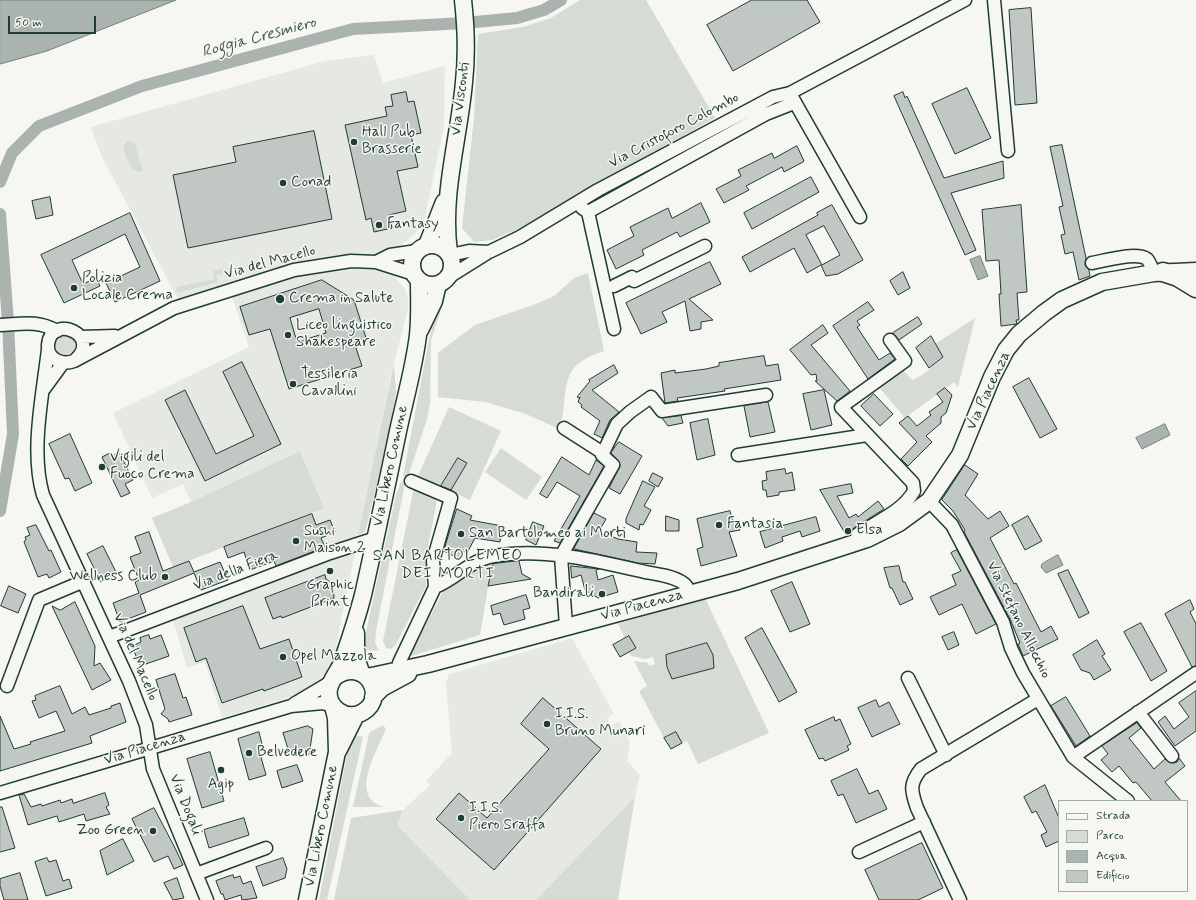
<!DOCTYPE html>
<style>
body{margin:0}
#map{position:relative;width:1196px;height:900px;overflow:hidden;background:#f6f6f2;font-family:Mynerve,sans-serif}
canvas{display:block}
.legend{position:absolute;left:1058px;top:800px;width:130px;height:92px;box-sizing:border-box;background:#f6f6f2;border:1px solid #a0aca6;margin:0;padding:5px 7px;list-style:none;font-size:12px;color:#1f3d34}
.legend li{display:flex;align-items:center;gap:8px;height:20px}
.legend b{width:20px;border:1px solid #a0aca6}
.scale{position:absolute;left:8px;top:16px;width:88px;height:18px;box-sizing:border-box;border:2px solid #1f3d34;border-top:0;padding-left:5px;font-size:12px;line-height:14px;white-space:nowrap;color:#1f3d34;-webkit-text-stroke:3px #f6f6f2;paint-order:stroke}
</style>
<div id="map">
<canvas width="1196" height="900"></canvas>
<ul class="legend">
<li><b style="height:5px;background:#f6f6f2"></b>Strada</li>
<li><b style="height:11px;background:#d6dbd6"></b>Parco</li>
<li><b style="height:11px;background:#aab3ae"></b>Acqua</li>
<li><b style="height:11px;background:#c1c8c3"></b>Edificio</li>
</ul>
<div class="scale">50 m</div>
</div>
<script>
const ctx = document.querySelector('canvas').getContext('2d');
ctx.lineJoin = 'round';
function fillPath(path, color) {
  ctx.fillStyle = color;
  ctx.fill(path, 'evenodd');
}
function trace(path, color, width, dash) {
  ctx.strokeStyle = color;
  ctx.lineWidth = width;
  ctx.lineCap = dash ? 'butt' : 'round';
  ctx.setLineDash(dash || []);
  ctx.stroke(path);
}
function write(font, color, halo, rows, align = 'center') {
  ctx.font = font + ' Mynerve,sans-serif';
  ctx.lineWidth = 3;
  ctx.setLineDash([]);
  ctx.textBaseline = 'middle';
  ctx.strokeStyle = halo;
  ctx.fillStyle = color;
  for (const [text, x, y, turn = 0] of rows) {
    ctx.save();
    ctx.translate(x, y);
    ctx.rotate((+turn || 0) * Math.PI / 180);
    ctx.textAlign = isNaN(turn) ? turn : align;
    if (halo) ctx.strokeText(text, 0, 0);
    ctx.fillText(text, 0, 0);
    ctx.restore();
  }
}
const built = new Path2D(`
 M374 55 383 83 445 66 444 127 424 222 414 235 401 245 396 279 405 289 408 298V309L391 374 331 671 320 685 312 690 222 718 205 662 187 668 172 616 279 575 263 532 324 508 300 451 191 502 183 484 152 498 113 413 249 347 228 285 179 301 102 157 91 127 325 61Z
 M572 638 614 714 607 718 610 726 619 722 630 742 627 761 640 775 635 797 536 900H469L397 825 403 810 430 785 426 781 452 753 446 683 449 674Z`);
const green = new Path2D(`
 M580 0H646L715 118 516 230 492 240 474 242 462 228 474 118 478 34 523 27 551 18Z
 M126 141H131L135 144 143 171 140 172 131 168 123 149Z
 M231 268 232 270 216 275 218 282 178 293 176 287 215 279 213 271Z
 M588 273 604 351C571 362 567 372 564 404 563 413 563 420 557 428L526 414 485 402 438 397V353L475 325 536 304 554 296 574 278Z
 M437 305 442 307 431 340 430 402 427 419 408 477 403 476 429 340Z
 M975 318 958 387 954 382 905 418 877 385 900 368 913 380 919 376 920 377 943 357 935 344Z
 M55 345a10 10 0 1 1 20 0a10 10 0 1 1-20 0Z
 M394 363 396 393 387 444 365 532 358 535Z
 M449 407 501 431 470 500 418 476Z
 M501 448 542 477 526 500 485 472Z
 M300 451 324 508 173 567 152 518 191 502Z
 M401 482 405 483 376 631 375 643 379 651 362 650 396 495Z
 M414 487 437 500 426 557V586L395 646 390 649 386 648 383 641Z
 M492 563 480 635 411 656 410 655 445 588 477 569Z
 M705 598 769 733 698 764 687 741 682 743 676 732 664 738 639 691 647 686 634 661 648 663 649 666 655 664 653 657 645 659 631 656 629 652 636 648 629 636 625 638 618 624ZM707 643 714 668 672 679 667 667 666 655Z
 M383 725 386 729C377 751 348 797 384 807H353L369 734 370 732Z
 M351 734 363 737 327 900H319Z
 M635 797 618 900H536Z
 M403 810 397 825 470 900H334L351 818Z`);
const water = new Path2D(`
 M0 0H176L47 51 0 64Z
 M980 256 988 276 978 280 970 260Z
 M1165 424 1170 435 1142 449 1136 438Z
 M1058 555 1063 565 1046 573 1041 567 1042 564Z`);
const canal = new Path2D(`
 M0 182 12 153 39 126 142 86 353 29 465 23 517 18 544 10 561 0
 M0 214 8 322 13 434 0 511`);
const building = new Path2D(`
 M752 0H807L820 22 733 71 707 25Z
 M1031 8 1037 103 1015 105 1009 10Z
 M967 88 991 138 955 154 932 104Z
 M406 92 408 102 414 101 421 133 411 135 418 167 397 171 406 211 389 215 392 228 374 232 371 218 366 220 345 125 387 116 385 107 393 106 391 95Z
 M903 92 905 98 907 96 944 178 1003 161 1004 178 951 193 976 250 965 255 894 96Z
 M314 131 332 219 188 248 173 175 236 162 233 147Z
 M1062 145 1086 258 1085 265 1089 270 1090 276 1079 280 1073 252 1065 254 1061 235 1065 234 1059 207 1063 206 1050 147Z
 M797 146 804 161 803 162 784 172 782 167 746 186 749 190 724 203 716 189 741 176 738 170 772 153 774 158Z
 M811 177 819 192 752 229 744 213Z
 M50 197 53 215 36 219 32 201Z
 M701 203 710 222 680 237 677 232 642 250 644 255 616 269 607 250 634 236 630 227 668 208 672 218Z
 M832 205 863 260 838 274 826 276 821 265 807 273 794 248 750 272 742 257 818 215 817 213ZM824 226 840 255 822 265 806 235Z
 M1021 205 1027 292 1017 293 1019 320H1016L1017 324 1001 326 999 294H1001L999 260 986 261 982 210Z
 M130 213 160 281 115 302 106 283 140 267 125 234 72 260 83 284 96 278 100 286 64 303 41 255Z
 M710 262 721 284 689 299 713 320 701 322V329L690 331 685 301 662 312 667 322 641 334 626 303Z
 M903 272 910 288 898 295 890 281Z
 M322 280 354 300 366 338 354 342 362 366 289 389 270 329 249 335 240 307ZM319 309 326 333 297 342 290 318Z
 M868 302 874 310 857 321 860 325 857 327 879 360 890 353 895 359 868 379 833 326Z
 M918 317 922 324 899 340 893 333Z
 M823 325 828 333 811 345 850 391 837 401 815 381H817L816 374 811 375 790 350Z
 M931 336 943 357 929 368 916 348Z
 M764 356 766 366 778 364 781 380 724 389 725 391 677 398 678 401 665 403 661 373 675 370V373L706 369 719 366V363Z
 M242 362 281 444 205 481 165 400 185 390 216 454 254 436 223 372Z
 M614 365 618 373 592 390 619 412 610 420 602 438 594 434 600 421 581 407 582 405 578 402 580 397 579 398 577 397 590 381 589 380Z
 M1029 378 1057 429 1040 438 1013 387Z
 M945 388 952 395 946 413 941 417V423L926 436 932 442 908 466 901 459 917 442 899 423 908 416 917 426 931 415 929 412 943 402 937 394Z
 M824 390 832 425 811 430 803 394Z
 M874 394 893 414 880 426 861 406Z
 M768 402 775 432 750 437 744 406Z
 M681 416 683 423 668 426 662 418Z
 M708 419 715 455 697 460 690 423Z
 M70 434 92 483 75 491 69 478 65 479 49 444Z
 M619 442 642 456 620 494 609 488 620 466 618 460 611 453Z
 M119 452 133 480 125 484 130 493 121 497 102 457 110 453 112 456Z
 M562 457 589 475 596 460 604 466 560 543 554 541 580 496 557 482 547 498 540 494Z
 M458 458 467 463 451 490 441 486Z
 M965 465 978 474 965 495 988 519 1000 511 1009 526 990 538 1014 584 1016 583 1041 632 1051 626 1058 639 1023 656 1018 644 1020 643 1010 619 964 532 965 530 953 511 942 500Z
 M785 469 786 474 792 472 795 490 779 492V495L767 497 766 490H763L762 481 767 480 766 472Z
 M653 473 663 478 658 487 649 481Z
 M643 481 655 487 644 506 651 510 643 525 640 524 639 530 626 523V519Z
 M851 484 853 493 837 496 849 518 856 514 858 517 878 501 884 509 854 528 846 535 820 490Z
 M457 509 472 516 470 520 502 526 500 542 475 538 467 553 463 551 459 559 444 551Z
 M730 511 733 521 737 520 740 530 729 532 737 556 701 566 697 549 703 547 697 519Z
 M594 513 606 519 599 531 618 539 637 542 636 552 657 553 655 564 638 563 574 549Z
 M312 514 316 525 330 520 335 532 321 538 325 547 276 566 274 561 250 570 244 552 228 558 224 547Z
 M666 516 679 520V531H666Z
 M1028 516 1042 541 1025 550 1012 525Z
 M816 517 820 531 802 537 800 531 782 537 783 541 765 548 760 532Z
 M533 522 544 526 536 545 526 540Z
 M36 525 49 551 51 550 61 572 49 578 47 574 38 577 24 542 26 539 25 537 30 535 27 528Z
 M149 532 163 571 189 561 194 572 220 562 228 580 201 590 194 573 140 595 146 612 120 622 113 603 139 593 135 582 139 580 130 557 141 553 135 537Z
 M103 546 117 574 101 582 87 554Z
 M957 550 996 624 976 634 962 604 939 615 930 597 956 585 952 575 961 571 951 553Z
 M519 561 522 574 531 579 488 586 493 564Z
 M571 566 599 569 596 570 598 580 613 575 618 592 598 598 585 590 581 575 572 578Z
 M899 566 903 582H905L913 599 900 605 892 588H890L884 568Z
 M1068 570 1089 613 1079 618 1058 574Z
 M325 575 326 579 333 584 334 598 282 618 281 616 273 619 265 598Z
 M792 582 810 624 790 632 771 591Z
 M9 586 26 594 18 613 1 606Z
 M526 595 530 608 523 610 525 619 504 625 500 613 493 615 491 606Z
 M1190 600 1194 609 1190 612 1196 624V666L1192 667 1165 614Z
 M75 602 95 646 94 666 100 663 111 680 92 690 52 606 60 610Z
 M243 606 260 649 289 639 302 677 264 691 263 689 222 703 206 658 196 662 184 628Z
 M1141 623 1167 671 1151 681 1124 632Z
 M762 628 797 692 779 702 745 638Z
 M954 632 959 645 948 650 942 637Z
 M149 635 150 639 161 635 169 656 140 666 132 646 141 642 140 638Z
 M629 636 636 648 620 657 613 645Z
 M1097 640 1105 654 1102 656 1111 670 1094 680 1090 673 1081 670 1073 655Z
 M707 643 713 655 714 668 672 679 667 667 666 655Z
 M175 674 183 698 186 697 192 715 169 722 168 719 161 714 165 709 156 680Z
 M60 686 72 714 85 707 89 715 111 708V706L120 703 126 722 90 736 92 743 0 771V716L14 749 31 744 30 742 65 731 56 711 39 718 32 701 36 700 35 696Z
 M1196 691V731L1175 746 1158 722 1165 716 1174 729 1189 717 1179 703Z
 M1066 697 1090 736 1076 746 1051 706Z
 M543 698 601 749 494 870 436 819 459 793 487 818 549 749 521 724Z
 M876 700 879 707 889 702 900 724 872 737 858 708Z
 M834 717 835 721 840 719 851 744 847 746 849 750 825 761 823 758 819 759 805 730Z
 M1137 723 1141 728 1129 738 1154 769 1165 759 1173 763 1177 762 1179 758 1185 766 1165 782 1181 801H1152L1136 782 1133 783 1119 766 1112 772 1101 760 1108 754 1102 746Z
 M308 726 313 729 309 755 289 752 283 733Z
 M259 732 263 748 259 750 266 775 249 780 238 739Z
 M676 732 682 743 671 749 664 738Z
 M210 752 224 801 202 808 187 759Z
 M297 765 303 781 282 788 277 771Z
 M857 769 869 794 878 790 887 809 856 823 843 794 838 796 831 781Z
 M1045 785 1059 818V841L1046 847 1041 835 1047 832 1036 811 1032 813 1024 797Z
 M105 793 109 805 106 807 110 814 86 821 84 814 59 822 57 816 28 825 19 795 24 794 31 807 41 804 42 806 60 800 61 803 72 799 73 803Z
 M0 807H2L15 848 0 852Z
 M154 808 174 846 183 865 174 869 168 856 154 862 132 819Z
 M244 818 249 835 209 848 204 830Z
 M123 839 134 861 107 875 100 851Z
 M922 843 943 888 918 900H879L865 870Z
 M47 858 49 862 56 860 63 881 69 879 72 888 46 896 35 862Z
 M283 858 287 869 285 878 263 886 256 867Z
 M20 873 28 900H4L0 886V879Z
 M233 875 234 878 240 876 243 884 251 881 257 898 242 900 241 895 225 900 223 894H221L216 881Z
 M177 878 184 898 173 900 164 883Z`);
const minor = new Path2D(`
 M994 0 1008 151
 M792 97 860 217
 M582 208 588 212 614 329
 M588 212 766 114 794 103
 M450 255 469 251 489 252
 M376 262 390 255 417 251
 M1092 263C1104 261 1136 251 1147 259 1150 262 1152 269 1154 273
 M449 277 489 252 520 237 598 190 773 97 790 93 965 0
 M614 286 632 277 634 281 705 246
 M0 325C22 324 37 320 57 331
 M81 337 115 336
 M48 349C43 394 30 451 43 495L129 681 146 725 153 769 207 900
 M74 361C104 336 51 312 48 345 47 360 63 365 74 361L174 308 294 270 351 261 376 262 414 274
 M44 389 63 363
 M564 428 603 453
 M738 455 867 435
 M929 501 952 525 1003 622 1011 648 1023 673 1073 757 1128 801
 M855 544 858 534C876 522 903 511 914 491L913 483 841 407 905 361 890 340
 M435 587C455 579 472 559 494 556 543 547 597 561 645 572 657 574 673 576 683 583 687 585 688 589 690 593
 M566 626 561 556 613 465 602 455 617 424 630 412 651 397 662 411 766 395
 M109 637 330 553 376 538
 M400 670 399 663 435 587 433 561 451 498 411 481
 M908 678 946 755
 M7 686 39 600 84 581
 M294 704 331 682
 M1138 712 1172 756
 M1073 757 1196 673
 M0 793 291 706 323 703 333 706
 M859 852 924 822
 M196 874 266 848
 M960 900 917 808C911 791 909 784 921 769L1038 699`);
const major = new Path2D(`
 M412 265a20 20 0 1 1 40 0a20 20 0 1 1-40 0Z
 M427 245 444 202
 M449 252C441 195 459 139 464 82 467 55 466 27 463 0
 M420 330 434 301 438 284
 M356 633V658L361 672
 M335 677C364 656 389 696 363 712 346 722 326 707 329 689 331 679 339 671 342 662 350 639 357 618 363 595 375 542 386 489 397 436 404 402 414 369 418 335 420 317 419 298 419 281
 M367 677 428 664 738 581 867 539 899 523 929 501 960 455 992 377 1006 350 1019 334 1044 313 1062 300 1102 282 1154 273 1196 271
 M373 697 382 688 408 674
 M338 751 356 715
 M307 900 337 752 336 718 333 706`);
const highway = new Path2D(`
 M1163 272 1178 277 1196 288`);
const markers = [
 [354,142,4,"#1f3d34"],
 [283,183,4,"#1f3d34"],
 [379,225,4,"#1f3d34"],
 [74,288,4,"#1f3d34"],
 [280,299,5,"#1f3d34"],
 [288,335,4,"#1f3d34"],
 [293,384,4,"#1f3d34"],
 [102,467,4,"#1f3d34"],
 [719,525,4,"#1f3d34"],
 [848,531,4,"#1f3d34"],
 [461,534,4,"#1f3d34"],
 [296,541,4,"#1f3d34"],
 [330,571,4,"#1f3d34"],
 [165,577,4,"#1f3d34"],
 [602,594,4,"#1f3d34"],
 [283,657,4,"#1f3d34"],
 [547,724,4,"#1f3d34"],
 [249,753,4,"#1f3d34"],
 [221,770,4,"#1f3d34"],
 [461,818,4,"#1f3d34"],
 [153,831,4,"#1f3d34"]
];
const streetNames = [
 ["Via Visconti",461,99,-83],
 ["Via Cristoforo Colombo",674,131,-28],
 ["Via del Macello",270,263,-15],
 ["Via Piacenza",989,391,-65],
 ["Via Libero Comune",391,466,-78],
 ["Via della Fiera",236,571,-21],
 ["Via Piacenza",642,606,-15],
 ["Via Stefano Allocchio",1018,620,64],
 ["Via del Macello",135,657,67],
 ["Via Piacenza",145,749,-17],
 ["Via Dogali",185,805,68],
 ["Via Libero Comune",322,826,-79]
];
const poiNames = [
 ["Hall Pub",362,133],
 ["Brasserie",362,150],
 ["Conad",291,183],
 ["Fantasy",387,225],
 ["Polizia",82,279],
 ["Locale Crema",82,296],
 ["Crema in Salute",289,299],
 ["Liceo linguistico",296,326],
 ["Shakespeare",296,343],
 ["Tessileria",301,375],
 ["Cavallini",301,392],
 ["Vigili del",110,458],
 ["Fuoco Crema",110,475],
 ["Fantasia",727,525],
 ["Elsa",856,531],
 ["Sushi",304,532],
 ["Maison 2",304,549],
 ["San Bartolomeo ai Morti",469,534],
 ["Wellness Club",157,577,"right"],
 ["Graphic",330,586,"center"],
 ["Print",330,603,"center"],
 ["Bandirali",594,594,"right"],
 ["Opel Mazzola",291,657],
 ["I.I.S.",555,715],
 ["Bruno Munari",555,732],
 ["Belvedere",257,753],
 ["Agip",221,785,"center"],
 ["I.I.S.",469,809],
 ["Piero Sraffa",469,826],
 ["Zoo Green",145,831,"right"]
];
const waterNames = [
 ["Roggia Cresmiero",259,38,-15]
];
const neighbourhoodNames = [
 ["SAN BARTOLEMEO",448,557],
 ["DEI MORTI",448,575]
];
fillPath(built, '#e6e8e4');
fillPath(green, '#d6dbd6');
fillPath(water, '#aab3ae');
trace(water, '#72847d', 1);
trace(canal, '#aab3ae', 12);
fillPath(building, '#c1c8c3');
trace(building, '#1f3d34', 1);
trace(minor, '#1f3d34', 15);
trace(major, '#1f3d34', 19);
trace(highway, '#1f3d34', 21);
trace(minor, '#f6f6f2', 12);
trace(major, '#f6f6f2', 16);
trace(highway, '#f6f6f2', 18);
for (const [x, y, r, color] of markers) {
  const dot = new Path2D();
  dot.arc(x, y, r, 0, 2 * Math.PI);
  ctx.fillStyle = color;
  ctx.fill(dot);
  trace(dot, '#f6f6f2', 1.5);
}
write('15px', '#1f3d34', '#f6f6f2', streetNames);
write('15px', '#1f3d34', '#f6f6f2', poiNames, 'left');
write('italic 16px', '#425a52', '#f6f6f2', waterNames);
ctx.letterSpacing = '1px';
write('16px', '#1f3d34', '#f6f6f2', neighbourhoodNames);
ctx.letterSpacing = '0px';
</script>
